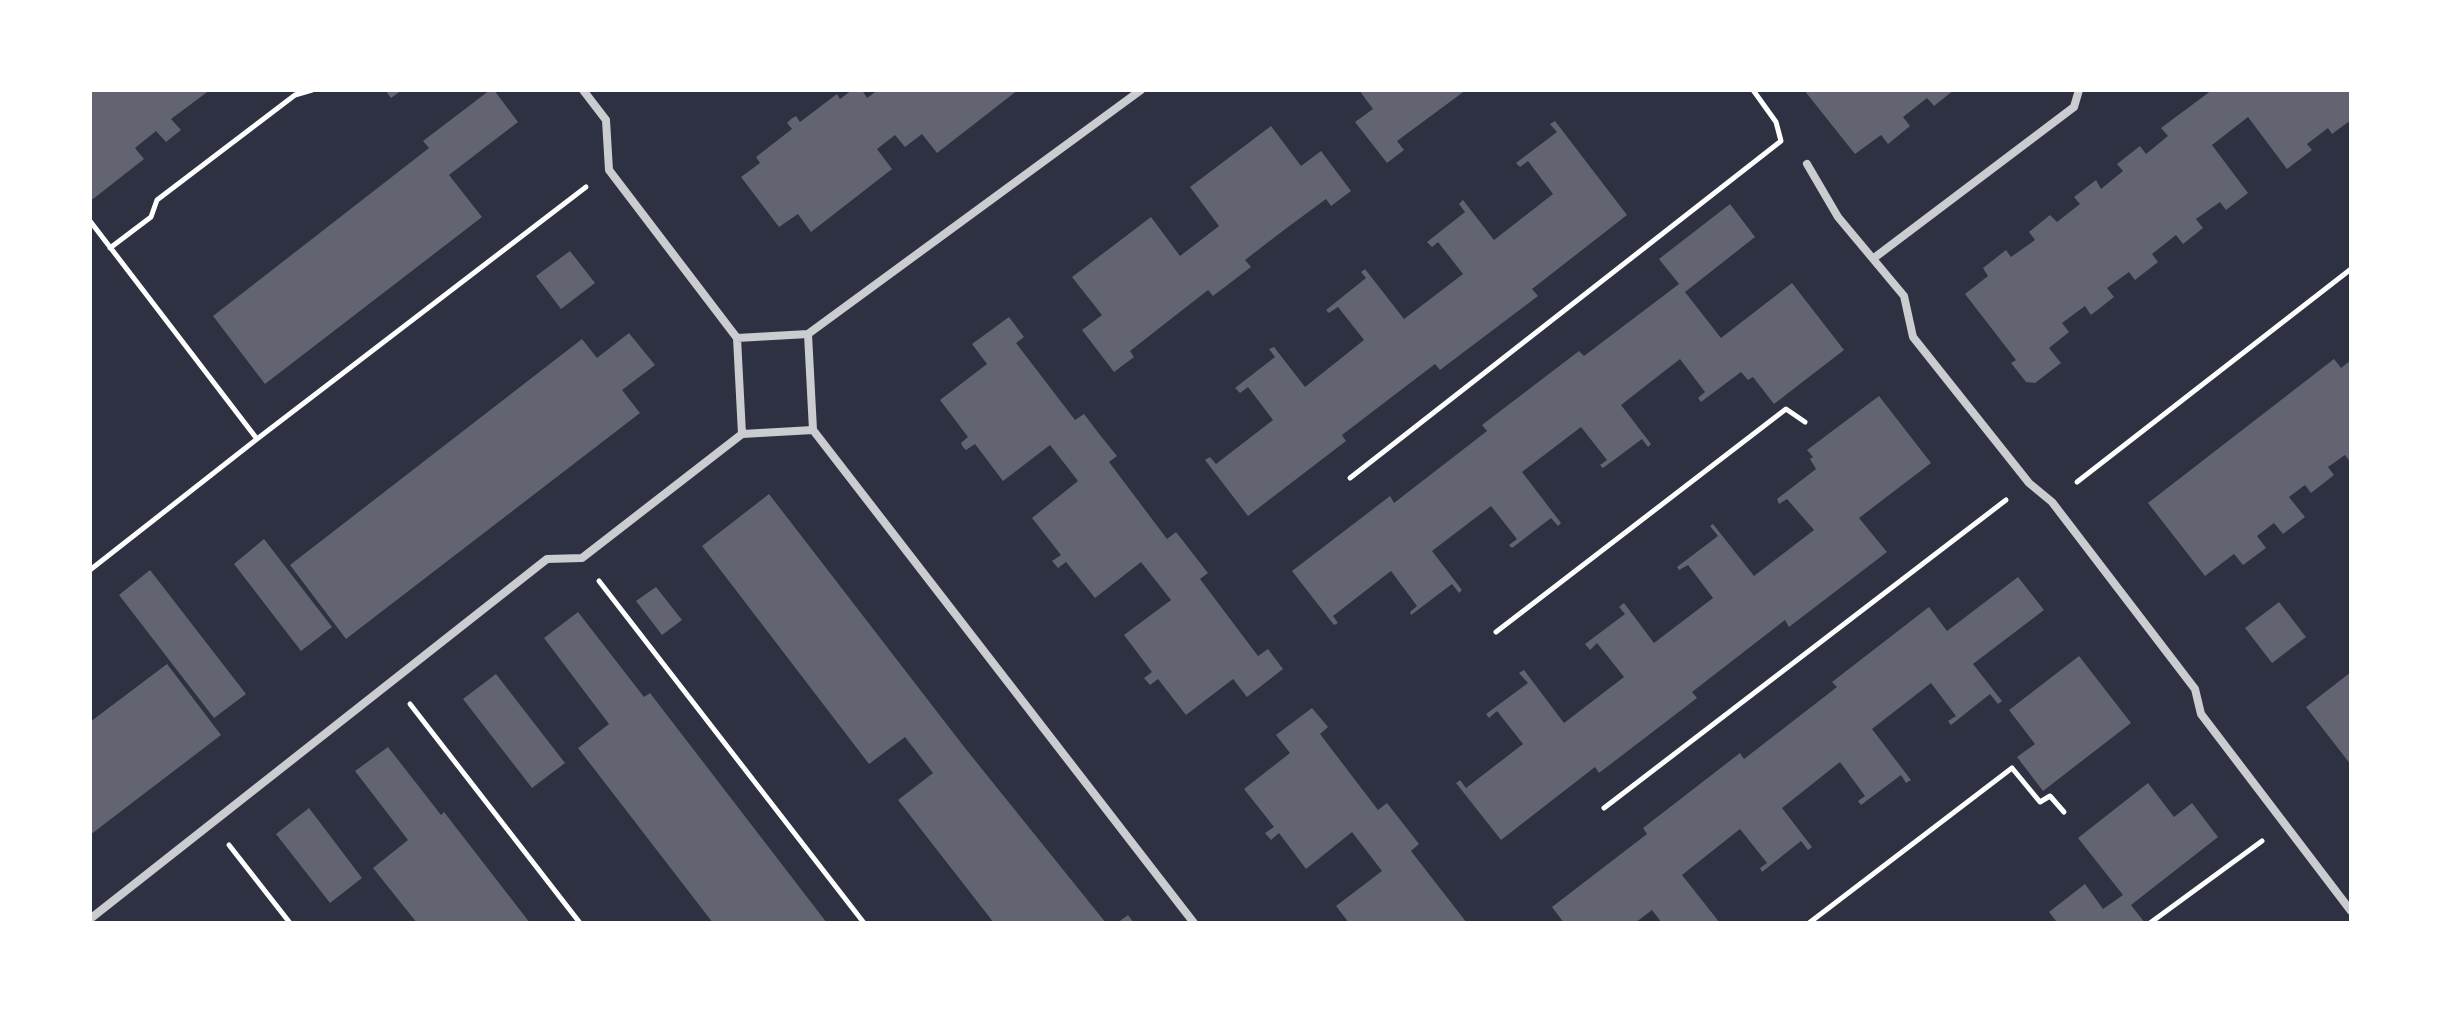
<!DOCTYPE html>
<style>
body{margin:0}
#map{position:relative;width:2441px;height:1013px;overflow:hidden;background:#2d3142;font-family:"Roboto Serif",serif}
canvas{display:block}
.frame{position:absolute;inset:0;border:92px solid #fff;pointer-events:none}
</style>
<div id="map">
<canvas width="2441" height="1013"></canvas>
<div class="frame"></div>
</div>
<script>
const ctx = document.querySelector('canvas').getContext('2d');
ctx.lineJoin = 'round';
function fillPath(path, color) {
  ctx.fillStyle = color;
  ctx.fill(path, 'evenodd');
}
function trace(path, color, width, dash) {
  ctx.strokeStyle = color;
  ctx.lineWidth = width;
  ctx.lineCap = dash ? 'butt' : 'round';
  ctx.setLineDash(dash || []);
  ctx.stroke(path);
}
const building = new Path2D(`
 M90 90H210L171 119 181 130 166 142 156 131 135 148 144 159 93 199 90 196Z
 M385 90H402L391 98Z
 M490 90H494L518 122 449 175 482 217 265 384 213 316 429 148 423 141Z
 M852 90H862L867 98 878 90H1018L937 153 922 134 905 147 895 135 877 149 892 169 811 232 798 214 779 227 741 177 760 163 756 157 792 129 787 123 791 119 796 116 800 122 837 94 840 99Z
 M1359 90H1466L1397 141 1404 150 1387 163 1355 122 1373 109Z
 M1804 90H1954L1934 106 1927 98 1903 117 1910 126 1888 144 1881 135 1855 154Z
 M2212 90H2351V120L2332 134 2328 128 2307 144 2312 150 2287 169 2248 117 2212 145 2248 193 2226 210 2220 202 2196 219 2203 228 2183 244 2176 235 2152 254 2158 262 2135 280 2129 272 2107 288 2114 297 2091 315 2085 306 2062 323 2069 332 2049 348 2061 363 2035 383 2026 382 2011 363 2016 360 1965 294 1988 276 1983 268 2006 250 2011 257 2035 240 2029 232 2050 215 2057 222 2080 204 2074 197 2096 180 2101 189 2123 171 2117 164 2140 146 2146 154 2168 136 2161 128Z
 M1555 121 1627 215 1532 289 1538 296 1440 370 1435 364 1342 435 1346 441 1248 516 1205 460 1210 457 1216 464 1273 420 1248 387 1240 393 1235 388 1275 357 1269 349 1274 347 1305 387 1364 340 1338 307 1329 313 1326 310 1366 278 1361 272 1365 269 1404 319 1463 274 1438 242 1432 247 1427 242 1465 212 1459 204 1463 200 1494 240 1553 194 1528 161 1520 167 1516 163 1557 132 1550 124Z
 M1271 126 1301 166 1321 151 1351 191 1331 206 1326 199 1284 230 1245 260 1251 267 1213 296 1208 290 1130 351 1134 357 1114 372 1082 330 1102 315 1072 277 1151 217 1180 256 1219 226 1190 187Z
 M1730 204 1755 237 1685 292 1721 338 1792 283 1844 350 1774 404 1753 377 1748 380 1741 372 1701 402 1698 398 1705 392 1680 359 1621 405 1651 444 1648 447 1642 439 1603 468 1600 465 1607 460 1581 427 1522 472 1561 523 1558 526 1551 518 1512 548 1509 545 1517 539 1491 506 1432 551 1462 590 1459 593 1452 584 1411 615 1410 612 1417 606 1391 571 1333 616 1338 623 1334 625 1292 571 1390 496 1394 503 1487 431 1482 425 1579 351 1584 356 1679 284 1659 259Z
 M570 251 595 283 561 309 536 276Z
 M1009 317 1024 337 1016 343 1075 420 1084 414 1100 435 1117 456 1109 462 1167 539 1176 532 1208 573 1200 579 1258 656 1268 649 1283 669 1247 697 1233 679 1186 715 1158 679 1150 685 1144 678 1152 672 1124 635 1171 600 1141 562 1095 598 1066 562 1058 568 1052 561 1061 555 1032 518 1078 481 1050 445 1003 481 975 444 966 450 963 447 961 443 968 437 940 400 987 364 972 344Z
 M629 333 655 365 622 390 640 413 346 639 290 565 582 339 597 358Z
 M2334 359 2341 368 2351 360V463L2345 455 2328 467 2334 475 2311 493 2305 485 2289 497 2305 517 2283 534 2274 523 2257 536 2266 548 2243 565 2234 554 2205 576 2148 503Z
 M1879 396 1931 463 1859 518 1887 552 1789 627 1785 620 1692 692 1697 698 1599 773 1595 767 1501 840 1456 783 1460 780 1466 788 1523 744 1497 711 1489 718 1486 714 1528 683 1519 673 1524 670 1564 723 1624 677 1597 643 1590 650 1585 644 1625 614 1619 607 1624 603 1654 643 1713 598 1688 565 1679 570 1677 567 1718 536 1710 526 1713 524 1754 576 1814 530 1787 499 1779 504 1777 499 1816 469 1810 459 1813 457 1807 450Z
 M769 494 965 748 1106 923H994L898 800 933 773 905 737 869 764 702 546Z
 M264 539 332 627 301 651 234 564Z
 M150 570 246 694 214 718 119 595Z
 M2018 577 2044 610 1973 664 2002 701 1998 704 1990 694 1951 725 1948 721 1956 716 1931 683 1872 729 1911 780 1906 783 1901 775 1861 805 1858 801 1865 796 1840 762 1782 808 1812 847 1808 850 1801 841 1762 872 1760 868 1767 863 1740 829 1682 875 1720 923H1662L1652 910 1635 923H1564L1552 907 1647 834 1643 828 1740 753 1744 759 1837 687 1832 682 1929 607 1947 631Z
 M656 587 682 620 662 635 636 601Z
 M2279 602 2306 637 2272 663 2245 628Z
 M578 612 644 697 650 693 827 923H713L578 748 609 724 544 638Z
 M2079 656 2131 723 2043 791 2017 757 2035 744 2009 710Z
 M167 664 221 735 90 835V722Z
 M2351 672V765L2306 707Z
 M496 674 565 763 532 788 463 699Z
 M1312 708 1328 727 1320 734 1378 810 1387 803 1419 844 1411 851 1467 923H1349L1336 906 1382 871 1352 832 1306 869 1279 833 1271 840 1265 833 1274 827 1244 789 1290 753 1276 735Z
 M388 747 441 815 444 812 530 923H417L373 868 408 840 355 771Z
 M2148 783 2174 817 2192 803 2218 837 2131 905 2145 923H2054L2056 921 2049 912 2085 884 2103 909 2123 895 2078 838Z
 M309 808 362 878 330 903 276 834Z
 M1128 915 1134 923H1117Z`);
const path = new Path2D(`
 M90 221 257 439 90 570
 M110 248 151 217 157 200 295 95 312 90
 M257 439 586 187
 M1350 478 1781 141 1776 122 1753 90
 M2077 482 2351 269
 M599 581 864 923
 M1496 632 1786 409 1805 422
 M410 704 580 923
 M1604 808 2006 500
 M229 845 290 923
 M1809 923 2012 768 2040 802 2050 796 2064 812
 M2150 923 2262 841`);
const minor = new Path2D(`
 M583 90 606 120 609 170 737 338 742 434 813 430
 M1807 164 1838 217 1904 296 1913 337 2029 483 2052 502 2195 689 2201 714 2351 911
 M1874 258 2074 107 2079 90
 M808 334 1141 90
 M737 338 808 334 813 430 1194 923
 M90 919 547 559 582 558 742 434`);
fillPath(building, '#626471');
trace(path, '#fff', 5);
trace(minor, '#caccd0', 8);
</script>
